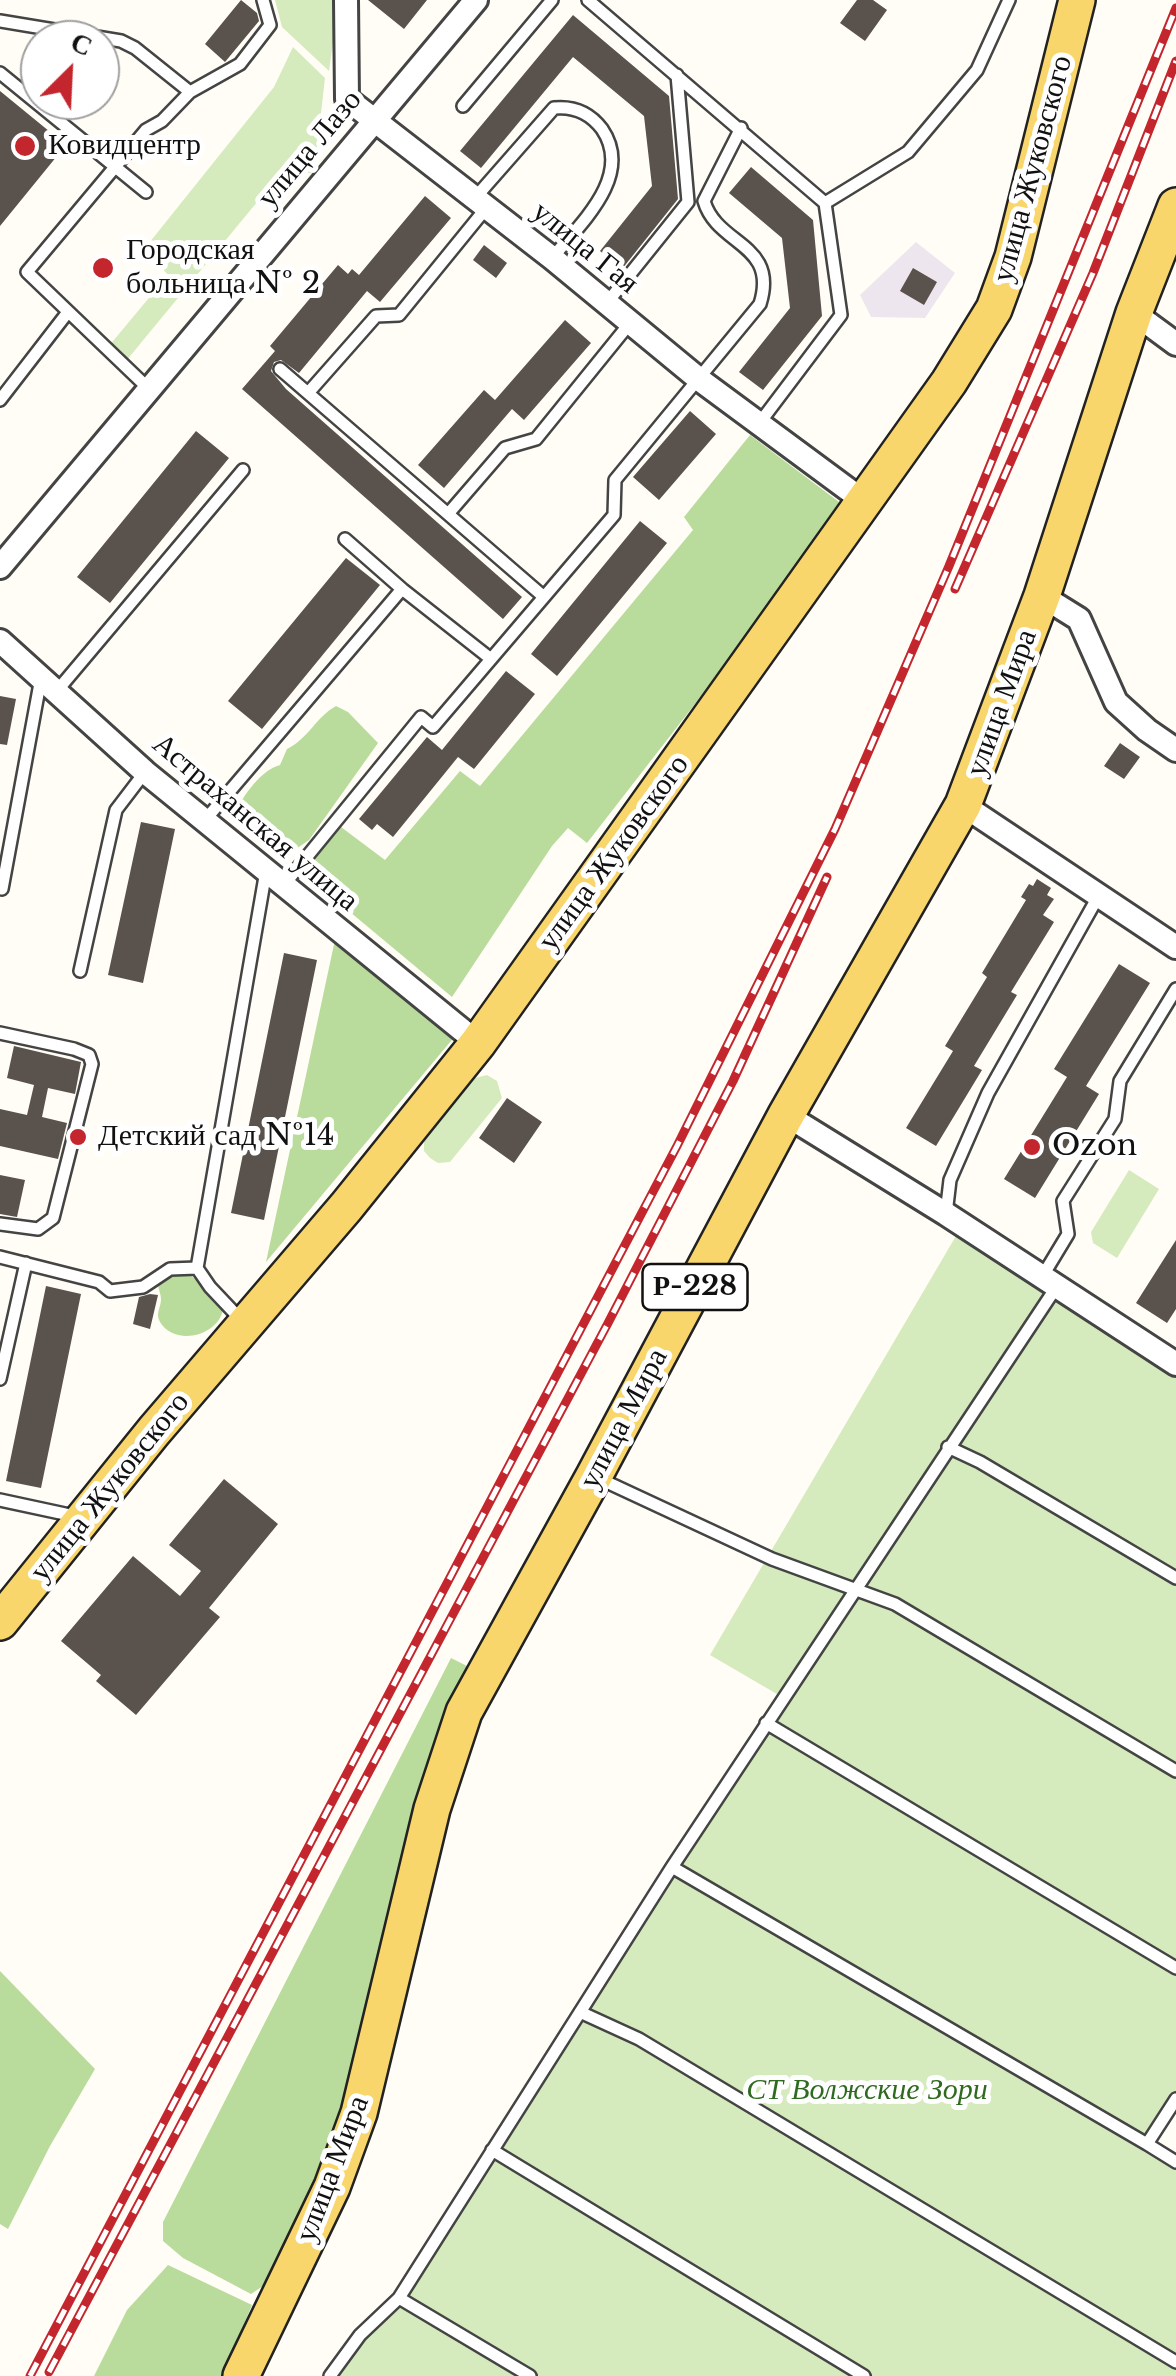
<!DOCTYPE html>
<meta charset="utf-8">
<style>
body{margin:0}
#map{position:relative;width:1176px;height:2376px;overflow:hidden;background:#fffdf5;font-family:"Libre Baskerville",serif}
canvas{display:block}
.north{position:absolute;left:20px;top:20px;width:100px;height:100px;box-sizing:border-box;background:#fff;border:2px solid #a0a0a0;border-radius:50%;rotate:24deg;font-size:28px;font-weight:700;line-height:40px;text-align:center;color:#111}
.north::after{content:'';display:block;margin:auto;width:35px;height:45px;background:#c4262e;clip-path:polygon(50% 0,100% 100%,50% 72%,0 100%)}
</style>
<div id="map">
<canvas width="1176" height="2376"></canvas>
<div class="north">С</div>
</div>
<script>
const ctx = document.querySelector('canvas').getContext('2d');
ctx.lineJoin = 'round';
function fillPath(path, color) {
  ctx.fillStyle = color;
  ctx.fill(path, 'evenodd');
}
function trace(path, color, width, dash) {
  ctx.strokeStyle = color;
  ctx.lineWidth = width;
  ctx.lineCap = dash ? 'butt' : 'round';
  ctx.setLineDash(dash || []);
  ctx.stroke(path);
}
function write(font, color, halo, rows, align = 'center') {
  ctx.font = font + ' "Libre Baskerville",serif';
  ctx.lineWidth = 10;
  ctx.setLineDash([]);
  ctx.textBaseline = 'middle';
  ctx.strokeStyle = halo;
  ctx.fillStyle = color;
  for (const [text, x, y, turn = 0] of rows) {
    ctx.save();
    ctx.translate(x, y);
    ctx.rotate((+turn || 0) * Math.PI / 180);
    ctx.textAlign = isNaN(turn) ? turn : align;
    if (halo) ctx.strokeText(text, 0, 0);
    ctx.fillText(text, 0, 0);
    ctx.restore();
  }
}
const industrial = new Path2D(`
 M916 242 955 273 925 318 871 317 860 295Z`);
const green = new Path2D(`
 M275 0H339L329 71 282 27Z
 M293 47 325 78 314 174 294 170 281 173 126 361 108 347 168 275 145 248 274 87Z
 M487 1075 497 1081 502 1098 450 1162 438 1163 430 1158 424 1151V1138L475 1078Z
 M1129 1170 1159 1189 1117 1258 1093 1243 1091 1232Z
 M963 1224 1176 1364V2099L1147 2144 1176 2162V2376H330L399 2298 782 1697 710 1655Z`);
const forest = new Path2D(`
 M750 435 847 508 587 843 568 828 552 846 452 997 302 872 341 827 385 860 460 771 480 786 693 530 684 517Z
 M336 706 348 712 378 743 309 840 283 858 261 834 240 822 235 812C244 795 261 770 280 765L287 749C308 739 316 717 336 706Z
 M336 935 456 1035 266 1262Z
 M183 1272C200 1279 214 1293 223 1310 217 1337 174 1346 160 1322 155 1313 161 1308 161 1299 161 1294 158 1289 158 1283L163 1276Z
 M451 1658 471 1668 333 2156 275 2278 251 2294 183 2258 163 2241V2222Z
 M0 1971 95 2069 50 2146 8 2229 0 2224Z
 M168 2265 252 2305 222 2376H94L127 2310Z`);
const building = new Path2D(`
 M241 0 257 13 259 21 225 62 205 44Z
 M368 0H427L404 29Z
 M857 0H873L887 10 865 41 840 23Z
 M573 15 669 96 678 199 622 269 600 251 652 186 644 116 573 57 481 168 460 151Z
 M0 91 66 145 0 226Z
 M751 167 813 220 822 316 763 390 739 372 790 308 782 238 729 193Z
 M425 196 451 218 380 302 367 291 299 373 281 360 274 362 271 371 286 389 522 597 503 619 242 389 275 351 270 346 338 265 348 274 352 269 359 275Z
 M484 245 507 263 496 278 473 260Z
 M913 268 937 282 924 305 900 291Z
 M565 320 591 343 524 420 512 409 444 488 418 465 484 390 495 400Z
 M690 411 716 434 659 500 633 477Z
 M196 431 229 458 110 603 77 577Z
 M640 521 667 543 557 676 531 654Z
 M346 558 380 585 262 729 228 701Z
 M506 671 535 694 474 769 458 757 393 837 377 824 372 830 359 819 427 737 442 750Z
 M0 696 16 699 7 745 0 744Z
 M1120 743 1140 757 1124 779 1104 766Z
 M141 822 175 829 143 983 108 975Z
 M1037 879 1051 888 1047 895 1054 899 1043 915 1054 922 1011 992 1017 995 974 1066 982 1070 936 1146 906 1128 953 1051 945 1046 987 977 982 973 1026 900 1021 897 1029 884 1033 886Z
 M284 953 317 960 264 1220 231 1213Z
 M1119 964 1150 983 1086 1086 1099 1094 1035 1198 1004 1179 1067 1077 1054 1069Z
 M14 1046 81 1062 75 1094 48 1088 42 1117 67 1123 58 1159 0 1146V1109L27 1115 34 1085 7 1078Z
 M507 1098 542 1122 514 1163 479 1138Z
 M0 1175 25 1180 17 1217 0 1214Z
 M1176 1240V1309L1167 1323 1136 1303Z
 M46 1286 81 1294 41 1488 6 1481Z
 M150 1294 158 1295 150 1329 133 1324 139 1297Z
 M224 1479 278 1524 209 1608 220 1617 136 1715 96 1681 101 1675 61 1641 133 1556 180 1596 201 1571 169 1545Z`);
const lane = new Path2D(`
 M588 0 825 203 841 315 758 425
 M0 21 121 41 135 48 190 92
 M0 73 146 192
 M463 106 552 0
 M475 198 554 108C574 106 590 113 602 129 634 176 581 223 552 258
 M825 203 908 152 977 70 1009 0
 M606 304 688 202 677 75
 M280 369 544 597
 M149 389 27 272 146 130 162 121 190 92 240 64 270 25 263 0
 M308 393 376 316 399 315 487 207
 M0 400 68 312
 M448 514 505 448 536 439 630 323
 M345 539 402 589
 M56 692 243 470
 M206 819 402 589 491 659
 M283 886 421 717 433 727 614 515 615 480 760 304C779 243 717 246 704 201L741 128
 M2 889 41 678
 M80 971 116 810 145 772
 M0 1033 74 1049 89 1055 92 1064 53 1218 38 1229 0 1224
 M946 1214 950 1180 988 1093 1099 895
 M0 1257 99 1282 110 1291 143 1287 170 1269 197 1268
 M1042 1277 1068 1234 1063 1201 1115 1119 1120 1081 1176 989
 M244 1323 210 1287 197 1268 266 871
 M0 1379 26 1263
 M948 1447 980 1462 1176 1578
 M598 1478 772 1559 895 1604 1176 1771
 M0 1500 79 1517
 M766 1723 1176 1968
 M672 1867 1147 2144
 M580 2012 639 2039 1176 2362
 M1176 2099 1147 2144 1176 2162
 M492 2150 864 2376
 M399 2298 530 2376
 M330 2376 360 2335 399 2298 672 1867 1057 1286`);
const street = new Path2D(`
 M346 0 347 99 552 258 700 380 865 502
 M1134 313 1176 344
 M0 567 476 0
 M1042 596 1079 619 1116 702 1147 730 1176 750
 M0 641 145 772 478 1043
 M963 805 1176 947
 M786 1115 946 1214 1176 1364`);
const primary = new Path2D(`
 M0 1622 154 1431 346 1207 478 1043 949 382 994 309 1013 257 1077 0
 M241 2376 332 2187 359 2113 432 1809 464 1712 594 1476 786 1115 963 805 1042 596 1134 313 1176 206`);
const rail = new Path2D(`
 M955 589 1093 273 1176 61
 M49 2372 607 1325 733 1081 827 877
 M30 2376 677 1146 835 829 949 566 1176 8`);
const markers = [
 [25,146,12,"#c4262e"],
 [103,268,12,"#c4262e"],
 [78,1137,10,"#c4262e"],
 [1032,1147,10,"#c4262e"]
];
const shields = [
 [695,1287,105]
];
const shieldNames = [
 ["Р-228",695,1287]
];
const poiNames = [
 ["Ковидцентр",48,146],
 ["Городская",126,251],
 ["больница № 2",126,285],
 ["Детский сад №14",98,1137],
 ["Ozon",1052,1147]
];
const streetNames = [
 ["улица Лазо",310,149,-50],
 ["улица Жуковского",1033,169,-75],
 ["улица Гая",585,248,39],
 ["улица Мира",1002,703,-70],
 ["Астраханская улица",255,823,40],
 ["улица Жуковского",614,853,-54],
 ["улица Мира",624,1419,-62],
 ["улица Жуковского",110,1487,-51],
 ["улица Мира",333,2169,-69]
];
const parkNames = [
 ["СТ Волжские Зори",867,2091]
];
fillPath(industrial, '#eee6ef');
fillPath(green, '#d5ebbd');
fillPath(forest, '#b9dc9c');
fillPath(building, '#5a524d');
trace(lane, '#444', 16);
trace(street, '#444', 28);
trace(primary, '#222', 40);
trace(lane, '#fff', 11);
trace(street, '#fff', 22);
trace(primary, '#f9d66b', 35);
trace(rail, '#c4262e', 9);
trace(rail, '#fff', 5, [15]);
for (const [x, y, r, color] of markers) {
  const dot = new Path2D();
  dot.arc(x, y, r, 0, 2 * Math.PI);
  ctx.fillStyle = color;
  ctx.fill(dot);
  trace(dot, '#fff', 4);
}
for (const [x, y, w] of shields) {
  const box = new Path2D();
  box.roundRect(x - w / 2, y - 23, w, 46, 8);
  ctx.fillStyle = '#fff';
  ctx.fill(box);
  trace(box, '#111', 2.5);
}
write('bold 28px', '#111', null, shieldNames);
write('30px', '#111', '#fff', poiNames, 'left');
write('30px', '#111', '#fff', streetNames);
write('italic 30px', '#2f6b1f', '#fff', parkNames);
</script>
